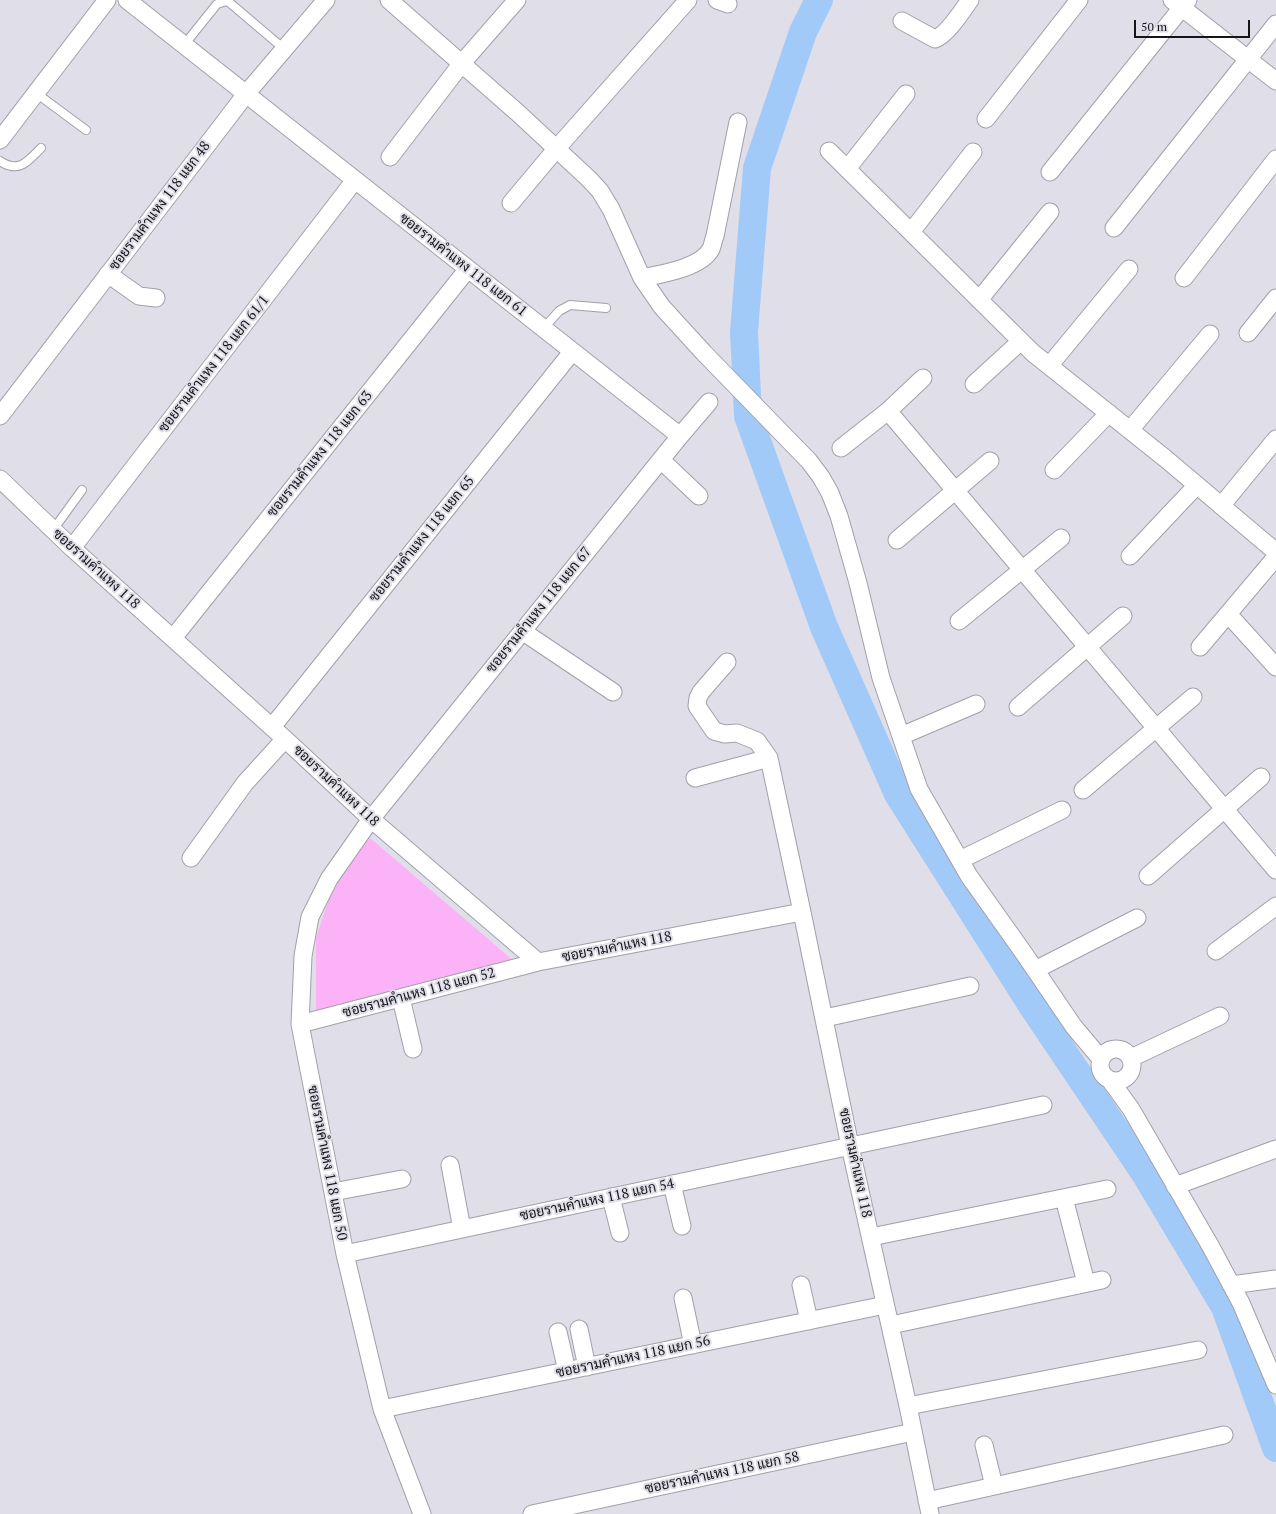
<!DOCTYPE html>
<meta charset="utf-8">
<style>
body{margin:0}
#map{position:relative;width:1276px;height:1514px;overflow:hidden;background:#e0dfe9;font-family:"PT Serif",serif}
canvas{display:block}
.scale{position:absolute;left:1134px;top:20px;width:116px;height:18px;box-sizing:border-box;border:2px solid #151518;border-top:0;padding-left:5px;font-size:12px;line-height:14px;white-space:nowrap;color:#151518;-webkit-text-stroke:3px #e0dfe9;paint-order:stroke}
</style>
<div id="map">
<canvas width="1276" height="1514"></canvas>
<div class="scale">50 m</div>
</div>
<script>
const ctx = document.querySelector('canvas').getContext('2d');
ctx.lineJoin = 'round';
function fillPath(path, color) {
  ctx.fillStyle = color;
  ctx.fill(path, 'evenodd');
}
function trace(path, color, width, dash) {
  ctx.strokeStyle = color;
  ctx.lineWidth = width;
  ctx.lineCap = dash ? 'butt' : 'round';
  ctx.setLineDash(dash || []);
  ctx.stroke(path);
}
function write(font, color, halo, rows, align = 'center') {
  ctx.font = font + ' "PT Serif",Sarabun,serif';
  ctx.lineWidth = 4;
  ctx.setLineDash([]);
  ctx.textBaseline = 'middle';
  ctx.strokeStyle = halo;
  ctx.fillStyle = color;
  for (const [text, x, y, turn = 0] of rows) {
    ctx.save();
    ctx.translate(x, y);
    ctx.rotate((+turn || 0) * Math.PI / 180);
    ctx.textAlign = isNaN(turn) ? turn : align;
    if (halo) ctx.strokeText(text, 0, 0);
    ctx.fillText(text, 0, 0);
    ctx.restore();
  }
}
const green = new Path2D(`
 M370 838 515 962 316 1013V938L329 899 351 859Z`);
const river = new Path2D(`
 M819 0 803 32 757 168 744 332 748 416 824 627 898 794 1033 1007 1146 1175 1225 1307 1276 1448`);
const service = new Path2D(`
 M184 45 217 4 226 1 230 3 283 48
 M36 93 86 130
 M0 161C19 174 28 161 41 148
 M543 329 559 311 570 305 606 308
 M53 530 82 490`);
const minor = new Path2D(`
 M127 0 680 436
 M389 0 518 113 589 179 600 191 611 209 642 278 662 307 704 353 809 461 821 477 830 493 839 516 858 583 881 678 919 789 969 876 1023 952 1074 1027 1101 1059
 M717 0 728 4
 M1172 0 1276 81
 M902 21 935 39C947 35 962 11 970 0
 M986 119 1079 0
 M0 140 107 0
 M829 151 1033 353 1166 459 1276 552
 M390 157 462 63 517 0
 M847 169 906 94
 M1050 172 1188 0
 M511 203 557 148 688 0
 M1114 228 1276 24
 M911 232 973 152
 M108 274 139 296 156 298
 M642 278C661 274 701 268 711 249 713 245 713 240 715 236L738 122
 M1184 278 1276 159
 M979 300 1050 212
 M1248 333 1276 298
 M1049 366 1129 269
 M974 384 1021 341
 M888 411 1276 870
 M0 416 246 94 326 0
 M1130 430 1210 334
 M841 448 888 411 923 378
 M661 460 699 496
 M1054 470 1109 413
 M0 479 72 548 285 739 371 819 538 962 802 912 850 1146 908 1406 930 1514
 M1221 506 1276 439
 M897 540 990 461
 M72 548 355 180
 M1130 556 1197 485
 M1228 614 1276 667
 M959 621 1061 538
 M522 631 613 692
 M173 638 467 270
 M1200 647 1276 557
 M727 662 701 692 698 698 697 706 714 731 725 734 737 733 757 741 769 758 802 912
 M1018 707 1123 616
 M272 727 572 352
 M901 736 976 704
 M695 778 769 758
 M1083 790 1193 697
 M191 858 245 783 285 739
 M960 860 1062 810
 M1148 876 1261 777
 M1216 951 1276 906
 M1035 970 1137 918
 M401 998 413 1049
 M825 1018 970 986
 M300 1024 538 962
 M1100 1065a16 16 0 1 1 32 0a16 16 0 1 1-32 0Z
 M1131 1058 1220 1016
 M1110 1080 1131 1109 1211 1247 1241 1303 1276 1385
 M450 1165 462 1229
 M672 1184 682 1226
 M1175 1186 1276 1149
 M333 1192 402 1179
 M611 1197 620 1233
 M1064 1198 1086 1283
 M871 1237 1107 1189
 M345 1254 1043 1105
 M801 1285 809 1321
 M1231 1285 1276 1279
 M683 1298 693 1345
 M891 1325 1102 1280
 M579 1329 587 1367
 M558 1332 567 1371
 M908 1406 1198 1350
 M382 1409 885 1305
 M984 1445 994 1486
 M927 1501 1224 1435
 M422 1514 382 1409 345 1254 300 1024 303 956 310 917 329 879 371 819 680 436 709 402
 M532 1514 913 1432`);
const streetNames = [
 ["ซอยรามคำแหง 118 แยก 48",160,206,-53],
 ["ซอยรามคำแหง 118 แยก 61",463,265,38],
 ["ซอยรามคำแหง 118 แยก 61/1",214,364,-52],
 ["ซอยรามคำแหง 118 แยก 63",320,454,-51],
 ["ซอยรามคำแหง 118 แยก 65",422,539,-51],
 ["ซอยรามคำแหง 118",96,569,42],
 ["ซอยรามคำแหง 118 แยก 67",539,610,-51],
 ["ซอยรามคำแหง 118",336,786,43],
 ["ซอยรามคำแหง 118",617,947,-11],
 ["ซอยรามคำแหง 118 แยก 52",419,993,-15],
 ["ซอยรามคำแหง 118 แยก 50",327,1163,79],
 ["ซอยรามคำแหง 118",855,1163,78],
 ["ซอยรามคำแหง 118 แยก 54",597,1200,-12],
 ["ซอยรามคำแหง 118 แยก 56",633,1357,-12],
 ["ซอยรามคำแหง 118 แยก 58",722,1473,-12]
];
fillPath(green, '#fcb2f6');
trace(river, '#a2caf8', 28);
trace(service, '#a1a0a9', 10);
trace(minor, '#a1a0a9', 19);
trace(service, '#fff', 8);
trace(minor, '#fff', 17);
write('14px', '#151518', '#e0dfe9', streetNames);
</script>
